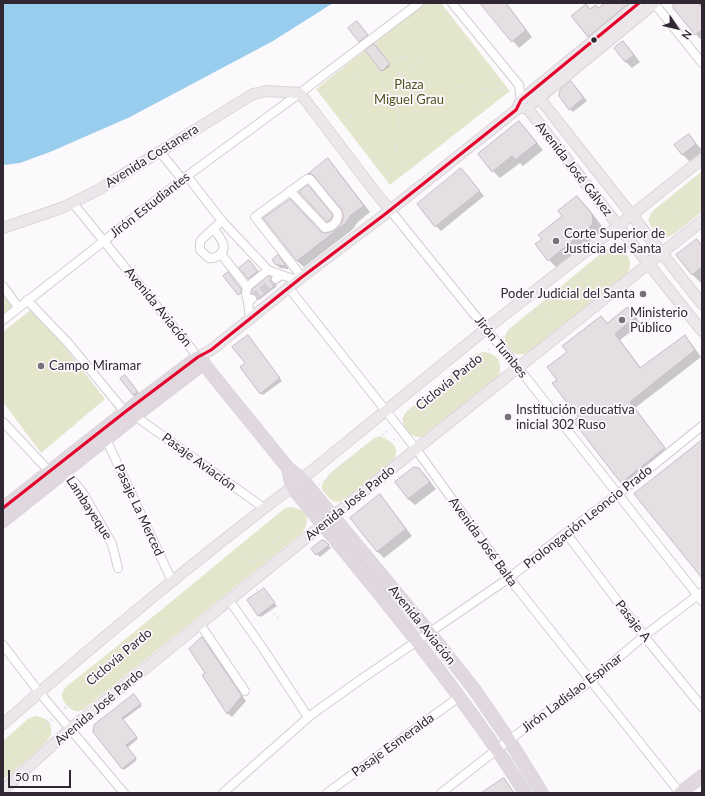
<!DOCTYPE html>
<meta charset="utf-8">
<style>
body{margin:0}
#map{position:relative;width:705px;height:796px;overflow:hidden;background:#fcf9fd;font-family:Lato,sans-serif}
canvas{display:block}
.frame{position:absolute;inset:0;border:4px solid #302732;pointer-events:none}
.north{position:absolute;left:657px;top:8px;width:40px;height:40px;-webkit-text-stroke:3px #fdf8fe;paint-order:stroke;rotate:125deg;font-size:11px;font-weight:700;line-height:16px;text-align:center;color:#302732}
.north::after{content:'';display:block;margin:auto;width:14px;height:18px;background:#302732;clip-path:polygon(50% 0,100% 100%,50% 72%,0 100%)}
.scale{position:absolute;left:8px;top:770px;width:63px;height:18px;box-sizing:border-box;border:2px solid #302732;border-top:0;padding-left:5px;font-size:12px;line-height:14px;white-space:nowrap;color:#302732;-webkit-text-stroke:3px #fdf8fe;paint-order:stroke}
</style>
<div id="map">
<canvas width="705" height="796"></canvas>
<div class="frame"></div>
<div class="north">N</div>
<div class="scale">50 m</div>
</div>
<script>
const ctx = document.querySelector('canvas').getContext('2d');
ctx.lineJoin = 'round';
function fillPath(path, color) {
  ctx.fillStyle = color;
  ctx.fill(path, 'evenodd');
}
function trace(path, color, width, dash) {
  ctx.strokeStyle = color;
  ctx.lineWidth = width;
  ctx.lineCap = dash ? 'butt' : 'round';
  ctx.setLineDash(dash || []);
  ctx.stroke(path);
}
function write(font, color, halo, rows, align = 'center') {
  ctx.font = font + ' Lato,sans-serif';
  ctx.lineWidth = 3.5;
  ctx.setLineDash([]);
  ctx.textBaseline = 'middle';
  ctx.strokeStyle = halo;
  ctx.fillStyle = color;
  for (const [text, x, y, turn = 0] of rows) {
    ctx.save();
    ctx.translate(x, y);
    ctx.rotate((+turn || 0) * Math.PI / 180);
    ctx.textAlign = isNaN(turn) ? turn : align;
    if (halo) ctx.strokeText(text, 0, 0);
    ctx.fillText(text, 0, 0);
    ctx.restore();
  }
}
const green = new Path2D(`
 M425 3H441L510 91 390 185 316 89Z
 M702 171V212L673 235C671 236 668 237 666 237 658 237 649 227 649 219 649 215 652 212 654 210Z
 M611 248C626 248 635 261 627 274L528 353C515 357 512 353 505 342V336L508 330 605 250Z
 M3 290 13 305 14 309 3 318Z
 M34 307 105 399 41 453 3 402V332Z
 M483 352C498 353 504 364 498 378L426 436C423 436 420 438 416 437 410 435 402 427 403 419 403 416 405 413 407 411L476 354Z
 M380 436C393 441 402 449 392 462L346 499 341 501 336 502 331 500 322 490V485L329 474 374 438Z
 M291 507C307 509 312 520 302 533L84 709C81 711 79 712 75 711 69 709 61 701 62 694 63 691 65 688 67 686L116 647 285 508Z
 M35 716C40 716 45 718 49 722 51 725 52 731 51 735 48 743 12 773 3 780V741L28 719Z`);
const water = new Path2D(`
 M3 3H333L273 41 130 117 50 152 20 163 3 165Z`);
const shadow = new Path2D(`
 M482 3H506L532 37 519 48 513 41Z
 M606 3H639L593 41 588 36 591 10 599 9Z
 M675 3H702V37L700 39 674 7Z
 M358 23 368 36 361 42 350 28Z
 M623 42 629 48 640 62 632 68 625 61Z
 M376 46 390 66 383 71 382 70Z
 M574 85 587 101 573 112 570 109Z
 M519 122 526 129 543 150 523 166 520 163 500 178 493 171 479 154Z
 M689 135 702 150V156L692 164 682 154Z
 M328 160 334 166 370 212 358 222 352 230 304 267 297 261 321 233 326 234 338 229 344 220 342 208 319 180 316 179 310 174Z
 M461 169 484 196 441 231 436 226Z
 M314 193 338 222 334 228 328 221Z
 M577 197 588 208 602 226 603 232 560 271 549 260 543 239 564 217Z
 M697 240 702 246V284L692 274Z
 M281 259 288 269 280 268 277 265Z
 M252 265 260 275 252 281 241 268Z
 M270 278 272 279V284L277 286 259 300 257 296 253 293Z
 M634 314 641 324 620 340 641 368 684 337 691 343 701 357 635 408 670 455 628 489 622 483 574 421 579 417 608 324Z
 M250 339 282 381 263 395 261 393 246 363Z
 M125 376 130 381 142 397 138 400 133 395 122 379Z
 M419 469 426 476 436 489 415 505 408 499Z
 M386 502 412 536 384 558 377 551Z
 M325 541 331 548 320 557 312 549Z
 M266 592 277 606 261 617 258 615Z
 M202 639 207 643 246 701 232 717 227 713 207 673Z
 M136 697 142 706 123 720 138 739 127 748 137 760 124 770 94 731Z`);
const building = new Path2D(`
 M480 3H506L526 30 512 42Z
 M605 3H629L588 37 571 16 586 4 590 9 596 5 598 8Z
 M674 3H698L702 8V30L695 35 673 8Z
 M357 21 368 35 359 42 348 28Z
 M623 41 634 55 625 62 614 48Z
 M374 44 390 64 381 71 365 50Z
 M571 81 584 98 569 110 559 96 560 90Z
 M519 121 537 143 515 160 512 156 492 172 478 154Z
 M689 134 696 144 682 155 674 145Z
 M328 158 364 206 351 215 346 223 297 261 263 218 290 199 321 232 326 233 333 231 337 229 341 223 343 219V214L341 209 314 176 312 174H308Z
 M461 168 480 191 435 227 417 204Z
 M308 185 332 214V218L328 221 327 222 299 192Z
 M577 196 592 214 593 221 592 225 548 261 535 244 542 239 538 235 562 216 558 211Z
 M697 239 702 246V267L692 275 676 255Z
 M278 255 288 268 287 269 285 266 276 265 272 260Z
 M249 260 258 271 248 279 239 268Z
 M228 272 241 289V293L238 295 223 276Z
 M269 276 271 277V280L272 283 277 284 257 300 256 295 252 294V290Z
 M628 307 636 317 615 334 640 368 685 335 695 350 630 402 665 448 621 483 573 421 578 417 552 383 557 380 547 367 567 352 562 346 601 316 607 323Z
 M248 335 280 378 260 394 240 367 245 363 232 347Z
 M125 375 138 392 133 395 120 379Z
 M702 440V578L634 494Z
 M414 467 419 468 430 482 408 499 395 482Z
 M380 494 406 529 377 552 350 518Z
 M322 540 325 541 329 545 316 555 311 549Z
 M264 588 275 603 258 616 247 600Z
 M202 637 242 696 227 714 202 675 205 673 189 649Z
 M134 694 141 704 122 718 137 737 126 745 136 758 122 769 93 732 94 725Z
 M504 778 514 793H481Z`);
const minorTunnel = new Path2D(`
 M252 298 276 279`);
const path = new Path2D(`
 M376 44 390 62 399 75
 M382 78a20 20 0 1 1 40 0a20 20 0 1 1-40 0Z
 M396 59 411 20
 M401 73 406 79 401 83 396 77Z
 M403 76 458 32
 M333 79 384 69
 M403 81 445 132
 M421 83 486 90 501 88
 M320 88 389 176 502 88 436 3
 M346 120 385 89 398 80
 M389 175 394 163 401 98
 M648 221 702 177
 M655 229 702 191
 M662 240 702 208
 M503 338 620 243
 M511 345 627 253
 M402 419 491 348
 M409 428 497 356
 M319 485 390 429
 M326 492 396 438
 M238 560 279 526 281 524 284 515 294 505
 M242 577 256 557 288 530 293 518 300 512
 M256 589 279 620
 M64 708 70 703 87 684 238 560 258 561 265 559
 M65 709 70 705 86 704
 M3 757 52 719
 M3 769 10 764 22 753 30 743 38 738 42 729 53 720`);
const minor = new Path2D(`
 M452 3 519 85 521 100
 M654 3 702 63
 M160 152 182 179
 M187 176 222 221 268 270
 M290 191 325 228C333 227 340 220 337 212L310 179H307L255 217 302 277
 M72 202 198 357
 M390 210 486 329 513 361 702 601
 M214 229C217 234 222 239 223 244 226 252 216 259 209 258L200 250V243L202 239 222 221
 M221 254 247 287
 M276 279 281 275 298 280
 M3 286 18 307
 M289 288 416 449 509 578 680 793
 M27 300 69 344 125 412
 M248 302 246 294 247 287 268 270 281 275
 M250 319 248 302 252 299
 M3 320 187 176 300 93 419 3
 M135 416 264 508
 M3 422 49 471
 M106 439 172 581
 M65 471 83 493 112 544 118 568
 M566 533 644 636 702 707
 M229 600 262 647 308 717
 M200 624 245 691
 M3 645 39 692 124 793
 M223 793 311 715 360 680 509 578 566 533 618 494 702 426
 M327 793 459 697
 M441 793 509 740 592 680 644 636 702 592`);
const major = new Path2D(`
 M533 90 702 304
 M521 100 627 237 702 331
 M521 108H527L655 3
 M3 228 64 207 98 190 253 94 267 91 300 93 372 188 390 210
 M198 357 211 350 302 277 384 215 516 110 521 100 639 3
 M3 724C97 642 193 562 292 487L486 329 618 226 702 159
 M3 790 70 729 416 449 702 221`);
const highway = new Path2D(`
 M288 468 292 487C362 573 434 658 497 750 507 764 516 779 525 793
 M3 508 125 412 198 357 288 468 302 479 429 632 474 689 509 740 542 793
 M3 521 135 416 204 363
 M680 793 702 776`);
const bus1 = new Path2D(`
 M3 508 125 412 198 357 211 350 302 277 384 215 516 110 521 100 639 3`);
const markers = [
 [594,40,3.5,"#302732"],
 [556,241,4,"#777079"],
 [643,294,4,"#777079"],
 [622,320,4,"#777079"],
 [41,366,4,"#777079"],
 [508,417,4,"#777079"]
];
const parkNames = [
 ["Plaza",409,85],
 ["Miguel Grau",409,100]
];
const streetNames = [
 ["Avenida Costanera",152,156,-32],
 ["Avenida José Gálvez",574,169,52],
 ["Jirón Estudiantes",150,205,-38],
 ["Avenida Aviación",158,307,51],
 ["Jirón Tumbes",501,347,51],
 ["Ciclovía Pardo",449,382,-39],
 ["Pasaje Aviación",199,462,36],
 ["Avenida José Pardo",350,503,-39],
 ["Lambayeque",89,508,57],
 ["Pasaje La Merced",139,510,65],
 ["Prolongación Leoncio Prado",588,517,-38],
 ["Avenida José Balta",483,542,54],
 ["Pasaje A",633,621,52],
 ["Avenida Aviación",422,625,51],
 ["Ciclovía Pardo",119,657,-40],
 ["Jirón Ladislao Espinar",572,693,-37],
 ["Avenida José Pardo",99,707,-40],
 ["Pasaje Esmeralda",393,745,-36]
];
const poiNames = [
 ["Corte Superior de",564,234],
 ["Justicia del Santa",564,249],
 ["Poder Judicial del Santa",635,294,"right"],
 ["Ministerio",630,313],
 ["Público",630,328],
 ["Campo Miramar",49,366],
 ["Institución educativa",516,410],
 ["inicial 302 Ruso",516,425]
];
fillPath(green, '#e4e6cc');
fillPath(water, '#99cdee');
fillPath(shadow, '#0003');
fillPath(building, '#e5dee3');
trace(building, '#c3bcc2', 1);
trace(minorTunnel, '#d3cfd4', 8, [8, 4]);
trace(minor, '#d3ccd4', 10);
trace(major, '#d9d6d9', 12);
trace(highway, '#d9d6d9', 14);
trace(path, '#e2e1e3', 1.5, [2, 3]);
trace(minor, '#fffeff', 8);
trace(major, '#ece7eb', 10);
trace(highway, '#e0d8de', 12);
trace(bus1, '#e4002b', 3);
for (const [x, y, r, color] of markers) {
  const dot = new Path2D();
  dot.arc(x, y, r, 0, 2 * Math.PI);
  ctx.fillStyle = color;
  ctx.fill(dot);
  trace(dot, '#fdf8fe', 1.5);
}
write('13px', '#50541b', '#fdf8fe', parkNames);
write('13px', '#302732', '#fdf8fe', streetNames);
write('13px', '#302732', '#fdf8fe', poiNames, 'left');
</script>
